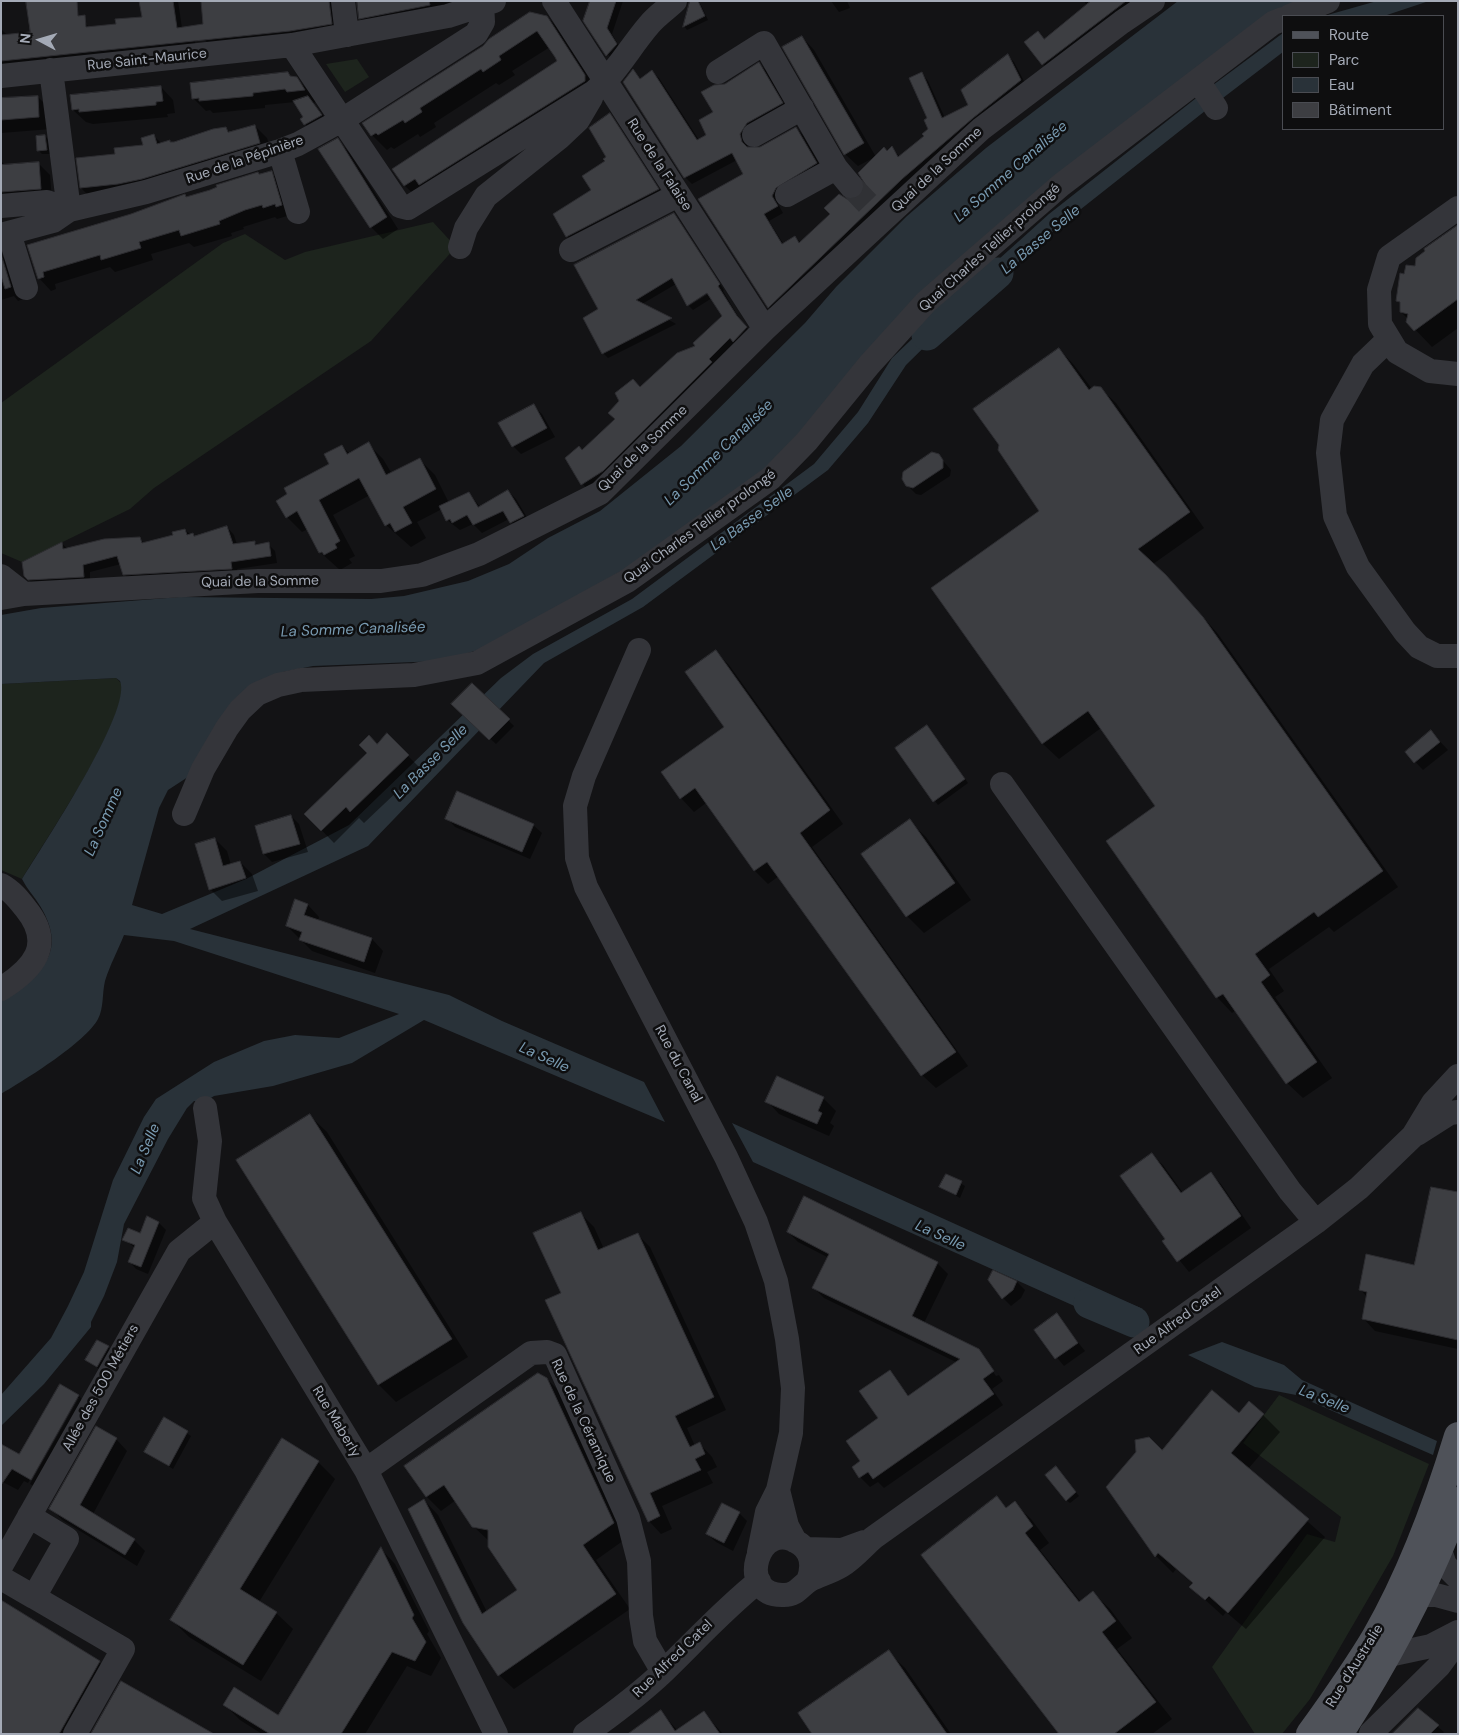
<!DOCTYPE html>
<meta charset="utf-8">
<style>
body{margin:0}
#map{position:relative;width:1459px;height:1735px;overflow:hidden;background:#131315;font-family:"DM Sans",sans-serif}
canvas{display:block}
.frame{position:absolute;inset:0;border:2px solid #a4aab6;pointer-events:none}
.legend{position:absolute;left:1282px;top:15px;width:162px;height:115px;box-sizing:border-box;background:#0e0e0f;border:1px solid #4a4c52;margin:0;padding:6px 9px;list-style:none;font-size:15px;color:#a4aab6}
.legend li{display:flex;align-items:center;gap:10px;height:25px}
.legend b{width:25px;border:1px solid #4a4c52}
.north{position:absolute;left:15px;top:15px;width:50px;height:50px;-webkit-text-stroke:4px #0e0e0f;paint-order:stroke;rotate:276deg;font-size:14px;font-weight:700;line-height:20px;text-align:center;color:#a4aab6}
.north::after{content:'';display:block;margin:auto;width:18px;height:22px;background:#a4aab6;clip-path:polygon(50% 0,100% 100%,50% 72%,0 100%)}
</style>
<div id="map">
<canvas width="1459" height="1735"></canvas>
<div class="frame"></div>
<ul class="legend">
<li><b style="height:6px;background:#4f5259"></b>Route</li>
<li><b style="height:14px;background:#1d241d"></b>Parc</li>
<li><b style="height:14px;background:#293239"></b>Eau</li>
<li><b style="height:14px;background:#3d3e42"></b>Bâtiment</li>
</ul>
<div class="north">N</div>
</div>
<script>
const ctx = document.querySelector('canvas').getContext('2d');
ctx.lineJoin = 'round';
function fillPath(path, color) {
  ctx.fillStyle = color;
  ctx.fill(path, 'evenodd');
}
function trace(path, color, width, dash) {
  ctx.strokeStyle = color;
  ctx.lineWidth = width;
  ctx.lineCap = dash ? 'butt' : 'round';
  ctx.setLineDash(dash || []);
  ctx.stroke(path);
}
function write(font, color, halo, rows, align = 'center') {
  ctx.font = font + ' "DM Sans",sans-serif';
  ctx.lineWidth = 5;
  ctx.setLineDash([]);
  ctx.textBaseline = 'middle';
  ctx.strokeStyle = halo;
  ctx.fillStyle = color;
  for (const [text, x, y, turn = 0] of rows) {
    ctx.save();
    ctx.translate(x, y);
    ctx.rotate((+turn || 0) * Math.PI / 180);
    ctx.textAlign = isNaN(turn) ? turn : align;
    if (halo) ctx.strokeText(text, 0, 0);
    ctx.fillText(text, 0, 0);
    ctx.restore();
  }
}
const green = new Path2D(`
 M357 59 369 77 345 92 326 64Z
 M433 222 456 247 371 341 154 488 130 509 22 562 1 553V403L223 243 245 234 285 260 305 252Z
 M116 678 122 684C126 722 44 842 22 879L1 870V684Z
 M1279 1395 1429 1464 1393 1556 1310 1699 1282 1734H1255L1212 1667 1307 1534 1335 1542 1341 1517 1243 1443Z`);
const water = new Path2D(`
 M1178 1H1306L1063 175 796 450 632 565 482 649 440 661 313 666 283 672 191 775 168 790 159 808 132 905 162 914 246 879 349 825 501 678 533 654 632 599 814 464 858 412 892 358 952 301 962 310 906 365 868 423 828 470 643 607 544 663 368 846 190 929 449 995 502 1021 644 1082 665 1122 424 1020 352 1063 273 1086 214 1096 206 1101H194L187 1108 168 1139 124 1224 117 1262 104 1296 91 1322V1327L44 1384 1 1426V1395L51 1338 68 1306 84 1272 113 1180 144 1117 156 1099 214 1062 264 1041 295 1035 339 1038 399 1014 174 941 124 935C118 950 110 965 105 981 102 993 104 1008 98 1019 86 1042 25 1080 1 1094V1000C35 976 68 958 43 911 37 899 28 891 22 879 41 848 133 710 120 681L116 678 1 684V615L41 608 180 597 371 599 404 596 468 581 509 564 548 538 600 511 681 446 805 323 836 287 907 216 986 148Z
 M1377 1H1429L1384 16H1324Z
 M1283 33V52L1219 101 1213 85Z
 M1200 95 1205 111 1057 228 970 304 959 295 1049 214Z
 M732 1123 1143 1309 1119 1326 753 1162Z
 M1222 1342 1284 1365 1302 1380 1437 1441 1433 1455 1296 1395 1255 1387 1188 1355Z`);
const shadow = new Path2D(`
 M140 1H178L182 28 194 34 196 47 1 68V29L8 36 85 23 90 28 118 25 143 18Z
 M202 1H336L337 29 210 46 205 40Z
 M357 1H467L366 24 360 18Z
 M591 1H623L612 34 622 51 613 61 584 21Z
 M692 1H699L708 20 687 30 684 26Z
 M831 1H847L850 8 839 12Z
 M1084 1H1140L1048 69 1043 64 1045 41 1087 6Z
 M547 17 562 32 600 91 420 200 405 186 394 169 559 62 550 47 512 71 515 75 499 85 496 83 434 123 436 127 420 137 418 134 394 149 391 147 387 150 372 135Z
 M802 37 814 50 876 157 892 148 900 157 925 136 930 129 922 74 928 81 945 118 970 105 1008 56 1014 62 1027 87 775 313 769 307 745 174 737 160 692 184 685 177 633 70 641 79 652 72 659 78 699 140 707 136 726 85 759 64 766 70 788 110 746 142 748 148H761L796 128 803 135 823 170 782 194 778 204 783 213 769 221 784 245 795 237 801 243 846 200 854 201 861 197 875 157 858 166 845 154Z
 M291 78H296L309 91 316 102 313 103 334 128 317 137 305 124V117L295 102 265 105V108L213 113 210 110 206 111 193 98Z
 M161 87 173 100 175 113 167 114 168 117 93 124 86 122 73 110Z
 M38 97 50 109 51 129 1 133V100Z
 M610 115 664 196 573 243 567 236 606 162Z
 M255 126 267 138 272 154 93 200 81 188 117 155 145 146 153 135 162 144 171 143 226 128 230 133Z
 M45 136 49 140 51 154H42L39 151Z
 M337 140 349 152 398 229 383 239 371 227Z
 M1 161 6 166 38 163 50 175 52 200 1 207Z
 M271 173 284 185 290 219 287 216 277 219 275 217 243 227 244 229 231 233 232 236 194 247 189 243 151 254 153 260 115 272 110 267 55 284 56 289 51 291 39 278 29 246Z
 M674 214 724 290 723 291 742 323 752 333 587 490 567 458 583 451 616 419 640 388 697 347 724 316 712 298 693 310 689 306 713 291 676 284 642 304 676 324 608 358 603 353 599 309Z
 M1458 227V328L1432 347 1408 322V319L1401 312V304L1397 300 1405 275Z
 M1 255 13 267 23 299 18 301 14 296 1 300Z
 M1059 349 1074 365 1092 389 1100 388 1116 403 1204 528 1153 564 1181 592 1218 634 1398 887 1334 932 1329 927 1269 969 1284 991 1275 997 1332 1078 1303 1098 1287 1083 1236 1010 1232 1013 1217 997 1157 806 1101 728 1059 759 1043 744 933 588 1041 511Z
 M533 406 542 414 555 437 521 454 513 446Z
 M368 444 383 459 392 474 420 460 435 475 449 503 469 493 480 507 508 491 516 499 531 524 519 530 509 519 482 533 473 524 460 530 447 520 442 509 417 522 426 538 411 547 386 525 370 495 333 515 355 556 349 559 352 563 340 570 320 552 308 529 302 532 287 517 331 464 342 446 350 454Z
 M938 455 951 470 950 476 921 495 916 494 907 485Z
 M227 527 234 535 237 545 254 542 258 545 268 544 275 551 277 563 237 569 239 575 131 581 124 574 121 564 90 572V584H33L25 576 62 544 68 549 139 538 145 544 174 536 185 530 194 537Z
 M716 652 729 665 843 824 812 847 968 1066 936 1088 922 1075 779 876 768 884 755 871 706 803 694 812 681 798 726 728Z
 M472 685 514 726 496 744 453 704Z
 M931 730 968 783 938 805 896 748Z
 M1431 732 1448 750 1423 770 1407 753Z
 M387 735 421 769 364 823 359 818 334 843 306 814Z
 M291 816 299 824 308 852 272 862 264 854 257 827Z
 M447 818 533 825 542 833 530 859 455 827Z
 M909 821 926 837 971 900 924 933 907 916 863 854Z
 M215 839 227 851 231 865 240 862 252 874 258 891 222 901 210 889Z
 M308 905 319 917 318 921 372 939 383 951 375 973 312 951 287 926Z
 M823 1098 836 1111 830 1123 834 1126 829 1136 779 1114 767 1101Z
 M310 1116 327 1132 468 1357 396 1402 379 1385 238 1160Z
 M1152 1155 1163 1165 1183 1193 1211 1174 1221 1184 1251 1228 1189 1272 1164 1241 1167 1239Z
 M946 1175 965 1186 960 1198 941 1187Z
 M1458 1194V1349L1375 1331 1363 1318 1367 1297 1360 1289 1415 1267Z
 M804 1198 937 1263 948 1274 924 1323 978 1350 996 1376 999 1375 988 1359 1003 1381 992 1389 1003 1405 884 1488 878 1482 870 1487 860 1477 862 1461 879 1419 889 1372 910 1397 958 1363 824 1298 814 1288 829 1258 798 1242 788 1232Z
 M581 1214 594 1227 604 1249 637 1234 650 1247 726 1410 687 1428 695 1446 700 1444 712 1457 717 1467 707 1472 713 1483 662 1506 672 1529 661 1534 649 1521 563 1294Z
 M147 1218 159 1223 166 1230 148 1274 136 1269 129 1261 135 1248 124 1239 140 1235Z
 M993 1272 1017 1282 1025 1290 1021 1298 1011 1306 1003 1298Z
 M1056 1315 1085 1351 1064 1366 1035 1331Z
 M108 1347 116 1356 105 1374 87 1359Z
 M547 1379 562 1394 627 1538 596 1560 630 1609 514 1689 499 1675 424 1500 438 1515 487 1612 519 1591 489 1541 473 1526 456 1500 441 1511 427 1497Z
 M60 1386 79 1396 91 1409 44 1492 30 1484 79 1398H76L28 1483 24 1481 18 1490 1 1481 20 1456Z
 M1239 1415H1263L1280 1432 1248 1469 1325 1537 1246 1629 1226 1612 1223 1616 1191 1587 1193 1584 1176 1569 1173 1573 1156 1556 1108 1487 1162 1452Z
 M164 1419 191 1436 173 1469 146 1452Z
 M116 1439 127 1451 93 1514 134 1540 145 1551 137 1566 62 1520 51 1508Z
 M318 1462 335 1479 259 1602 276 1613 293 1629 261 1681 189 1637 172 1620Z
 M1059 1472 1079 1496 1070 1503 1066 1500Z
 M997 1498 1007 1508 1014 1503 1031 1519 1049 1543 1040 1550 1081 1602 1093 1593 1110 1609 1132 1638 1117 1649 1172 1719 1152 1734H1061Z
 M739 1513 747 1521 733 1551 716 1542 707 1534Z
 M381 1549 395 1564 429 1631 427 1634 441 1658 431 1676 407 1666 365 1734H262L240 1720 225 1705 278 1716Z
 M888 1652 905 1668 951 1734H814Z
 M99 1662 115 1678 84 1734H1Z
 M1418 1710 1444 1732 1442 1734H1394Z
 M661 1712 678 1731 704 1713 723 1734H630Z`);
const river = new Path2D(`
 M927 335 998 273
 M1089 1303 1134 1322`);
const building = new Path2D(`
 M26 1H77L78 16 85 15 86 27 116 24 115 19 142 17 139 1H173L177 28 203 24 201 1H329L332 24 290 31 1 61V35L30 32Z
 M357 1H429L430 5 359 19Z
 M590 1H616L607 28 617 44 606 56 583 21Z
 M690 1H698L705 16 683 27Z
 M1091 1H1126L1042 65 1024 42 1038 31 1044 39Z
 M530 12 547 16 585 75V81L419 185 415 179 404 186 392 169 557 61 555 57 537 31 499 56 501 60 483 72 481 69 420 108 422 112 405 123 403 120 378 135 376 133 371 136 362 123 483 46 489 39Z
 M802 36 864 143 844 155 782 47Z
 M1008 54 1021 80 973 118 902 179 768 308 698 199 743 174 732 153 684 178 623 82 633 69 640 79 652 70 697 140 706 135 699 120 713 112 701 92 714 85 725 84 759 62 783 103 747 123 740 134 742 142 747 147H760L796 127 817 163 776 188 772 196 778 206 764 214 782 244 795 236 799 243 830 214 824 208 839 194 847 199H854L860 196 865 184 858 173 884 147 887 151 892 146 898 157 924 136 922 134 928 129 924 120 927 118 909 78 922 72 942 118 968 105 961 90Z
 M288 72 290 76 297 77 305 90 287 92 285 89 253 93V96L199 101V98L192 99 190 83Z
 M161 86 163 101 156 102V105L79 112V109L72 110 70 95Z
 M38 96 39 117 1 120V98Z
 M308 96 322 115 304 125 300 119 303 117 293 101Z
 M610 113 659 189 566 237 553 214 591 190 582 176 605 161 603 159 606 157 589 128Z
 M255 125 260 143 142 179 118 184 80 188 76 158 115 154 114 148 143 145 141 138 154 134 157 144 170 140V142H174L213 129 226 127 228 132Z
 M45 135 47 150 37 151 36 136Z
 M338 138 387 217 370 228 318 149Z
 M39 162 41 189 1 192V165Z
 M272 171 282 205 276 207 275 204 263 208 262 205 245 210 219 221 220 224 181 236 179 230 139 242 141 248 101 260 100 255 43 272 44 277 38 279 27 245 131 214 185 194 186 197 210 190 217 187 216 185 258 172 259 174Z
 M674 213 720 284 718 286 737 316 747 327 733 342 730 338 709 359 712 362 603 471 581 485 565 458 579 446 582 450 615 419 608 413 619 401 615 393 633 379 640 387 677 353 695 346 693 343 722 316 707 293 687 306 672 278 636 300 672 318 602 354 583 318 598 309 574 265Z
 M1458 225V299L1414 331 1406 322 1408 314 1400 312V302L1396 301 1400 273 1404 274 1406 265 1415 266 1416 258 1425 251 1424 249Z
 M1 254 11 287 5 289 1 276Z
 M1059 348 1089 390 1094 386 1101 387 1190 512 1138 549 1166 575 1203 617 1383 871 1318 917 1314 912 1255 954 1270 975 1261 982 1317 1062 1286 1084 1223 994 1216 998 1106 841 1155 806 1088 711 1042 744 931 588 1039 511 998 450 999 445 973 409Z
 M534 404 547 428 512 447 498 423Z
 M369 442 386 475 420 458 436 489 403 507 412 523 395 532 390 523 385 526 359 478 319 500 340 541 335 544 337 548 324 555 322 552 319 553 297 511 286 518 276 501 287 494 284 488 329 464 324 454 342 445 347 454Z
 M932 452 939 454 943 460V468L913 488 906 486 902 479 903 472Z
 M508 490 524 516 510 523 503 511 473 525 467 515 452 523 450 519 446 521 439 506 469 492 478 507Z
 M227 526 233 544 255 541V545L269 542 271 556 231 562 232 569 123 575 117 556 83 565 84 577 28 580 24 576 22 562 62 542 63 549 104 539 140 537 142 543 173 535 172 532 185 529 187 535 193 533 194 536Z
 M716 650 830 810 800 833 956 1052 921 1076 767 862 754 871 695 788 680 799 661 772 724 727 685 672Z
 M472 683 510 719 489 740 451 704Z
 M927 725 965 779 933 802 895 748Z
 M1431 730 1440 742 1414 763 1405 752Z
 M387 733 409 755 350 812 346 807 321 831 304 814 367 753 359 745 369 735 377 744Z
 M457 791 534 824 522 852 445 819Z
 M291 815 300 844 263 854 255 826Z
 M910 819 955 883 906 917 861 854Z
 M215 838 223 866 240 861 246 878 209 890 195 844Z
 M295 899 308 904 304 915 372 938 364 962 299 940 302 932 286 926Z
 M777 1076 824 1097 818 1111 822 1113 817 1124 765 1102Z
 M310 1114 452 1339 378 1385 236 1160Z
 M1152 1153 1181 1193 1211 1172 1241 1216 1177 1262 1162 1241 1165 1239 1120 1176Z
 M946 1174 962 1181 956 1195 939 1187Z
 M1431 1187 1458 1192V1340L1362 1319 1367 1292 1359 1290 1366 1254 1414 1265Z
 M804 1196 938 1262 912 1316 979 1349 994 1371 983 1379 994 1394 873 1479 868 1472 859 1478 852 1467 860 1461 846 1441 878 1418 859 1391 890 1370 908 1396 960 1359 812 1288 829 1254 787 1232Z
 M581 1212 598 1250 638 1233 714 1397 675 1416 690 1447 700 1442 705 1454 695 1459 701 1470 650 1493 660 1516 648 1522 545 1300 561 1293 533 1233Z
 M147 1216 159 1222 141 1267 128 1262 135 1245 122 1240 128 1228 140 1233Z
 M993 1270 1017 1281 1013 1290 1002 1299 988 1280Z
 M1057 1313 1078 1343 1055 1359 1034 1330Z
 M97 1340 109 1346 97 1367 85 1360Z
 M538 1373 547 1378 614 1523 583 1545 616 1594 498 1676 463 1623 408 1509 424 1499 482 1614 517 1590 488 1547V1530L472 1527 444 1485 426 1497 404 1466Z
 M60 1384 79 1395 31 1480 12 1469 1 1485V1444L19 1454Z
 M1212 1390 1239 1413 1249 1401 1264 1414 1231 1453 1309 1519 1228 1613 1209 1596 1205 1600 1189 1587 1193 1583 1158 1553 1155 1557 1106 1487 1136 1452 1135 1440 1149 1437 1162 1450Z
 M164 1417 188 1431 169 1466 144 1452Z
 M96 1426 117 1438 80 1505 135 1539 125 1555 49 1509Z
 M282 1438 319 1461 240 1589 277 1612 243 1665 170 1620Z
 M1056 1466 1076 1492 1066 1501 1045 1475Z
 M997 1496 1006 1508 1015 1501 1033 1526 1025 1533 1079 1602 1093 1591 1116 1621 1102 1632 1156 1702 1114 1734H1059L921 1555Z
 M722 1503 740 1512 724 1543 706 1534Z
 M381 1547 414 1615 412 1618 426 1642 415 1661 392 1652 341 1734H270L223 1705 234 1687 278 1715Z
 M1 1600 100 1661 59 1734H1Z
 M889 1650 947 1734H812L798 1713Z
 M121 1681 188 1719 214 1734H91Z
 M1418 1708 1439 1725 1430 1734H1392Z
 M661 1710 675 1731 704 1711 720 1734H628Z`);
const minorTunnel = new Path2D(`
 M851 186 872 208`);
const minor = new Path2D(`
 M343 1 347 35
 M554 1 765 329
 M1290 16 1328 1
 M292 45 342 120 476 34 483 22 482 1
 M718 72 764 43 836 168 851 186
 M1 76 292 45 448 16 494 1
 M1199 82 1216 108
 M754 135 802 108
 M280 151 298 212
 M787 195 836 168
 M1 206 47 202 69 210 51 70
 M1458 208 1389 257 1379 290 1380 324 1397 352 1430 371 1458 374
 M9 233 26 288
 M1 235 53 221 69 210 146 192 280 151 298 144 342 120 400 206 408 208 594 92C617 72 630 47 649 25 656 16 667 9 675 1
 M460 247 466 228 486 196 560 137 578 120 591 98
 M571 250 678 195
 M1389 339 1363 364 1332 420 1328 453 1335 516 1358 567 1405 632 1419 647 1437 656H1458
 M1 576 24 594
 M1 598 24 594 258 581H381L422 575 479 554 600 493 765 329 981 129 1122 22 1153 1
 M639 650 584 776 575 806 577 858 586 887 726 1157 756 1222 776 1281 787 1339 793 1388 791 1433 778 1490 767 1512 759 1552
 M1002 784 1290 1191 1316 1222
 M184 814 203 769 227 728 240 710 257 694 278 685 301 680 414 675 477 663 627 581 771 478 807 441 869 365 926 302 1061 185 1273 23 1283 19
 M1 885C12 891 19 900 26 909 55 945 33 969 1 989
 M205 1108 210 1141 204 1198 215 1222 366 1470 496 1734
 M1417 1134 1450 1113 1458 1112
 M366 1470 531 1353 547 1352 555 1355 628 1518 639 1561 641 1616 645 1641 663 1672
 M778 1490 787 1526 795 1541
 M806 1549 842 1550 864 1542
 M1440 1550 1445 1565 1458 1578
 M1 1566 179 1251 215 1222
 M1 1578 34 1597 67 1539 29 1516
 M808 1581C813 1568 813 1553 800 1544 758 1514 734 1597 784 1595 797 1595 800 1586 810 1580 820 1575 831 1572 841 1566 853 1559 863 1547 873 1538L1316 1222 1359 1188 1413 1136 1433 1103 1458 1076
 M1403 1595H1436L1458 1601
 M34 1597 123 1649 75 1734
 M1389 1655 1431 1646 1458 1632
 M1371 1733 1439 1666 1458 1640
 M585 1734C613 1714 639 1695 664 1671 695 1641 724 1609 759 1581`);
const major = new Path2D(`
 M1310 1734C1333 1702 1356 1670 1376 1636 1412 1573 1437 1505 1458 1436
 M1339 1734C1387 1660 1428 1584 1458 1501`);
const streetNames = [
 ["Rue Saint-Maurice",147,60,-6],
 ["Rue de la Pépinière",245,160,-19],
 ["Rue de la Falaise",659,165,57],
 ["Quai de la Somme",937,170,-43],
 ["Quai Charles Tellier prolongé",990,248,-42],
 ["Quai de la Somme",643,449,-44],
 ["Quai Charles Tellier prolongé",700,527,-36],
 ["Quai de la Somme",260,582,-1],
 ["Rue du Canal",678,1064,62],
 ["Rue Alfred Catel",1178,1321,-36],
 ["Allée des 500 Métiers",101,1388,-61],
 ["Rue de la Céramique",583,1421,65],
 ["Rue Maberly",336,1422,59],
 ["Rue Alfred Catel",673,1659,-44],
 ["Rue d'Australie",1355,1666,-58]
];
const waterNames = [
 ["La Somme Canalisée",1011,172,-41],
 ["La Basse Selle",1041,240,-40],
 ["La Somme Canalisée",719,453,-44],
 ["La Basse Selle",752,519,-36],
 ["La Somme Canalisée",353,630,-2],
 ["La Basse Selle",431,762,-45],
 ["La Somme",104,822,-66],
 ["La Selle",544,1058,24],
 ["La Selle",146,1149,-67],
 ["La Selle",940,1236,24],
 ["La Selle",1324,1400,22]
];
fillPath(green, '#1d241d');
fillPath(water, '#293239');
fillPath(shadow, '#0007');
trace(river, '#293239', 31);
fillPath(building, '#3d3e42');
trace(building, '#2d2d31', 1);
trace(minorTunnel, '#303135', 24, [24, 12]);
trace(minor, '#34353a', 24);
trace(major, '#4f5259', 28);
write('14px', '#a4aab6', '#0e0e0f', streetNames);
write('italic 15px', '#799bb2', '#0e0e0f', waterNames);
</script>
